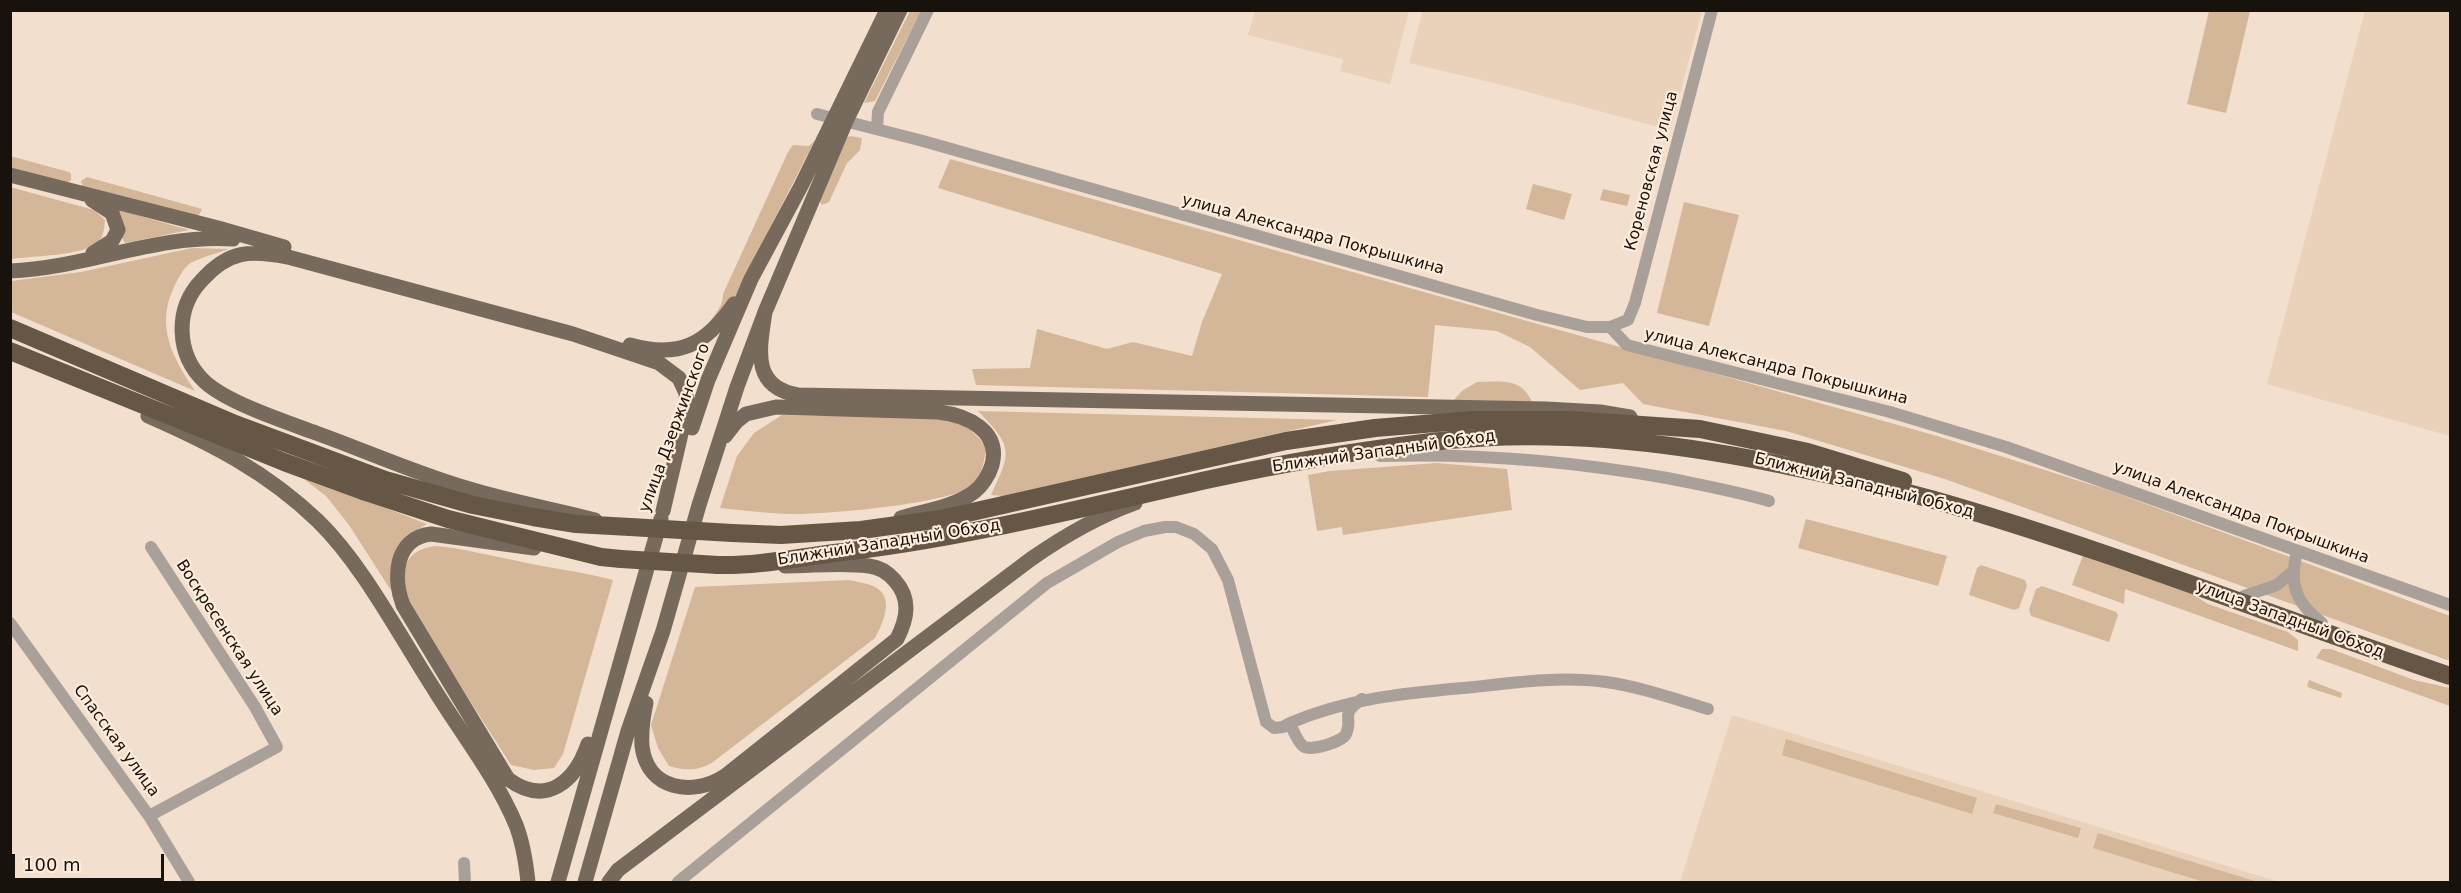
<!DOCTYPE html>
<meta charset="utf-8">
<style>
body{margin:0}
#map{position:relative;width:2461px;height:893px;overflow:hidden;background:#f2dfcd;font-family:"DejaVu Sans",sans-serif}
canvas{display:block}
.frame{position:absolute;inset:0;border:12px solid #18120c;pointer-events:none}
.scale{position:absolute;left:12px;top:854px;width:152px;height:27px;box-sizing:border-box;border:3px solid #18120c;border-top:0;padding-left:8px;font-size:18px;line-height:21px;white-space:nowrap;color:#18120c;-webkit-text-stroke:4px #ffecda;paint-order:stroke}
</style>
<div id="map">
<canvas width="2461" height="893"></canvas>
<div class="frame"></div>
<div class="scale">100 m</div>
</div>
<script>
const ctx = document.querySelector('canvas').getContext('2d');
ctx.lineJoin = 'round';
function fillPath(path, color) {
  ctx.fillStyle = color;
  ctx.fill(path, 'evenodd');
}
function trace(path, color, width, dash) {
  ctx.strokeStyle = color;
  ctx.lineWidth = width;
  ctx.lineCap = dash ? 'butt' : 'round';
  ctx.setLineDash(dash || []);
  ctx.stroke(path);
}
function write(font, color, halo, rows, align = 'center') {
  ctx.font = font + ' "DejaVu Sans",sans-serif';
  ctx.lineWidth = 4.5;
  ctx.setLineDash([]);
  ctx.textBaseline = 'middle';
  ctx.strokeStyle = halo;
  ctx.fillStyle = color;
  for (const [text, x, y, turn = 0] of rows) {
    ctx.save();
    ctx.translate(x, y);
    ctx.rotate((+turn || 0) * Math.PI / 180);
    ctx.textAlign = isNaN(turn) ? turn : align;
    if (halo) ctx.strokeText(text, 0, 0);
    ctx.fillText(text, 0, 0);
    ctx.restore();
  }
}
const built = new Path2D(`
 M1423 10H1702V11L1670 130 1494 83 1409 63Z
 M1255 11V10L1409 11 1390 84 1340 71 1343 60 1338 58 1248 35Z
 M2365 11H2450V436L2267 384Z
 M1732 715 2279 882H1680Z`);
const green = new Path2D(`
 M910 11H921L875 101 864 103Z
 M2209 11H2250L2226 113 2187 104Z
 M850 136 862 138 860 150 847 163 829 202 822 205 819 200 846 138Z
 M815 140 732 302 706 329C711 316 723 310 723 294L788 152 793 145 809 146Z
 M10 156 69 172 71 174V180L65 184 11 168Z
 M950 159 1937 436 2108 490 2450 616V661L1945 479 1786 431 1643 404 1623 383 1580 390 1530 347 1497 331 1435 325 1428 397 976 385 972 369 1030 368 1037 329 1107 349 1133 342 1192 356 1202 322 1222 274 938 188Z
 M87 177 202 209 198 217 83 187 81 181Z
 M1533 184 1572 194 1564 220 1526 209Z
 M10 187 94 210 105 220C104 228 104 236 98 242 84 256 31 256 11 259Z
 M1603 189 1630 195 1627 206 1600 200Z
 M1684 202 1739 215 1709 326 1657 313Z
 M116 209 189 230 125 243 121 236Z
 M192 248 229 249C216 254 200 257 189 264 183 269 177 280 174 287 155 327 173 358 195 391L11 312V281L81 272Z
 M1477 382C1501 382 1521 377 1532 402H1452L1462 391Z
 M978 411 1337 420 1003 496 991 495C1012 451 1013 447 978 411Z
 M782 415 938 418C964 422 969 427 986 446 985 458 982 476 973 485 953 504 820 515 788 514 765 513 742 510 720 508L737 456 754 433Z
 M1437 463 1507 469 1512 510 1343 535 1342 527 1317 531 1308 475 1330 471Z
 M296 473 427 524C395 542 392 558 392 592L349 525 326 496Z
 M1806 519 1947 556 1938 586 1798 548Z
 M435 546C462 548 487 555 513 560 547 568 580 571 613 580L563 754 554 768 534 770 511 765 405 599C403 570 402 551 435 546Z
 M2083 555 2189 592 2208 604 2288 632 2298 640V651L2125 589 2124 604 2072 585Z
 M1981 565 2025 580 2027 586 2019 608 2014 610 1969 595 1977 568Z
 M849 580C857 582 866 583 873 586 896 596 883 623 875 638L713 762C699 771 685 771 669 766L658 748 651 725 695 587Z
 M2042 586 2116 612 2118 615 2109 642 2031 616 2029 610 2036 589Z
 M2322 649H2331L2414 680 2450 688V706L2316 658Z
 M2309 680 2342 693 2341 698 2310 688 2307 686Z
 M1786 739 1977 798 1972 814 1782 755Z
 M1996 804 2081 828 2078 838 1993 813Z
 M2098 833 2258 882H2204L2093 848Z`);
const minor = new Path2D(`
 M817 114 923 141 1537 315 1587 327H1610L1627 345 1890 412 2006 447 2450 605
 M877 129 878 112 928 10
 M1610 327 1628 320 1635 303 1712 10
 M1380 456C1477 453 1572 461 1667 478 1701 485 1735 491 1769 501
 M2297 551C2289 585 2295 602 2322 623
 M2244 596 2277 585 2292 572
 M10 623 149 816 189 882
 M1362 699C1338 716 1354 716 1346 734 1342 742 1310 752 1303 746 1298 742 1294 732 1291 726L1290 723C1351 697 1409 693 1474 687 1517 682 1562 676 1606 682 1641 687 1675 699 1708 709
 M149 816 277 747 255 707 151 547
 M464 863 465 882
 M678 882 1047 583 1118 542 1144 531 1165 527H1176L1194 534 1212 549 1228 580 1266 722 1274 728 1283 727 1290 723`);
const major = new Path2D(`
 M10 175 218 228 284 247
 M92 200 112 213 118 230 112 241 93 253
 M10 271C87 268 155 234 233 239
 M765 312C760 347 750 387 798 395L1546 409 1600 412 1630 417
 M630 345C680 359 706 344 734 304
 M148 416C212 444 267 472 318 521 363 565 399 635 434 689 461 733 496 777 516 825 523 843 526 863 528 882
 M692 428 708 380 751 279 801 186 887 10
 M725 436 736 422 746 414 776 407 938 412C966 415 1001 430 992 465 989 475 982 486 974 492 954 507 924 511 901 518
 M595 520C552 509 508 501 466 488 415 473 366 451 316 433 286 422 228 403 205 382 176 355 174 309 202 280 229 250 250 250 288 257L573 334 659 363 679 378 686 393 687 408 663 511
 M534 548 431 534C394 538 393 579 403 605L508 779C546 807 575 782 588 744
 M646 703C643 717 641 731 642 746 647 790 693 797 725 776L897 639C902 629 906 619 906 608 906 588 888 568 869 566 842 562 812 566 785 566
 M558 882 661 519
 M585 882 628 731 663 631 699 505 737 387 765 312 846 121 900 10
 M609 882 618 870 1031 559C1064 536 1096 517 1135 503`);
const highway = new Path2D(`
 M10 328 235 424 385 480 473 505 533 517 576 524 630 527
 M10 351 284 462 366 492 448 519 601 557 621 559
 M732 533 781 535 861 530 941 519 1286 441 1375 428 1473 420H1569L1700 429 1808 452 1903 481
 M718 565C757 566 795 558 834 553 961 539 1086 507 1211 479 1283 463 1357 451 1431 442 1547 428 1664 441 1778 464 1830 475 1883 485 1934 500 2109 550 2278 618 2450 676`);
const highwayBridge = new Path2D(`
 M630 527 732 533
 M621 559 718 565`);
const streetNames = [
 ["Кореновская улица",1652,171,-75],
 ["улица Александра Покрышкина",1313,235,15],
 ["улица Александра Покрышкина",1776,367,14],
 ["улица Дзержинского",675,428,-70],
 ["Ближний Западный Обход",1384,452,-8],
 ["Ближний Западный Обход",1864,486,14],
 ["улица Александра Покрышкина",2241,513,20],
 ["Ближний Западный Обход",889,543,-9],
 ["улица Западный Обход",2290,620,20],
 ["Воскресенская улица",229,638,57],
 ["Спасская улица",116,741,54]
];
fillPath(built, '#e9d1ba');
fillPath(green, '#d4b699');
trace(minor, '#a8a099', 12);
trace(major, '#77695c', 15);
trace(highway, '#655646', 18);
trace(highwayBridge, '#655646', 18);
write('16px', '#18120c', '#ffecda', streetNames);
</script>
